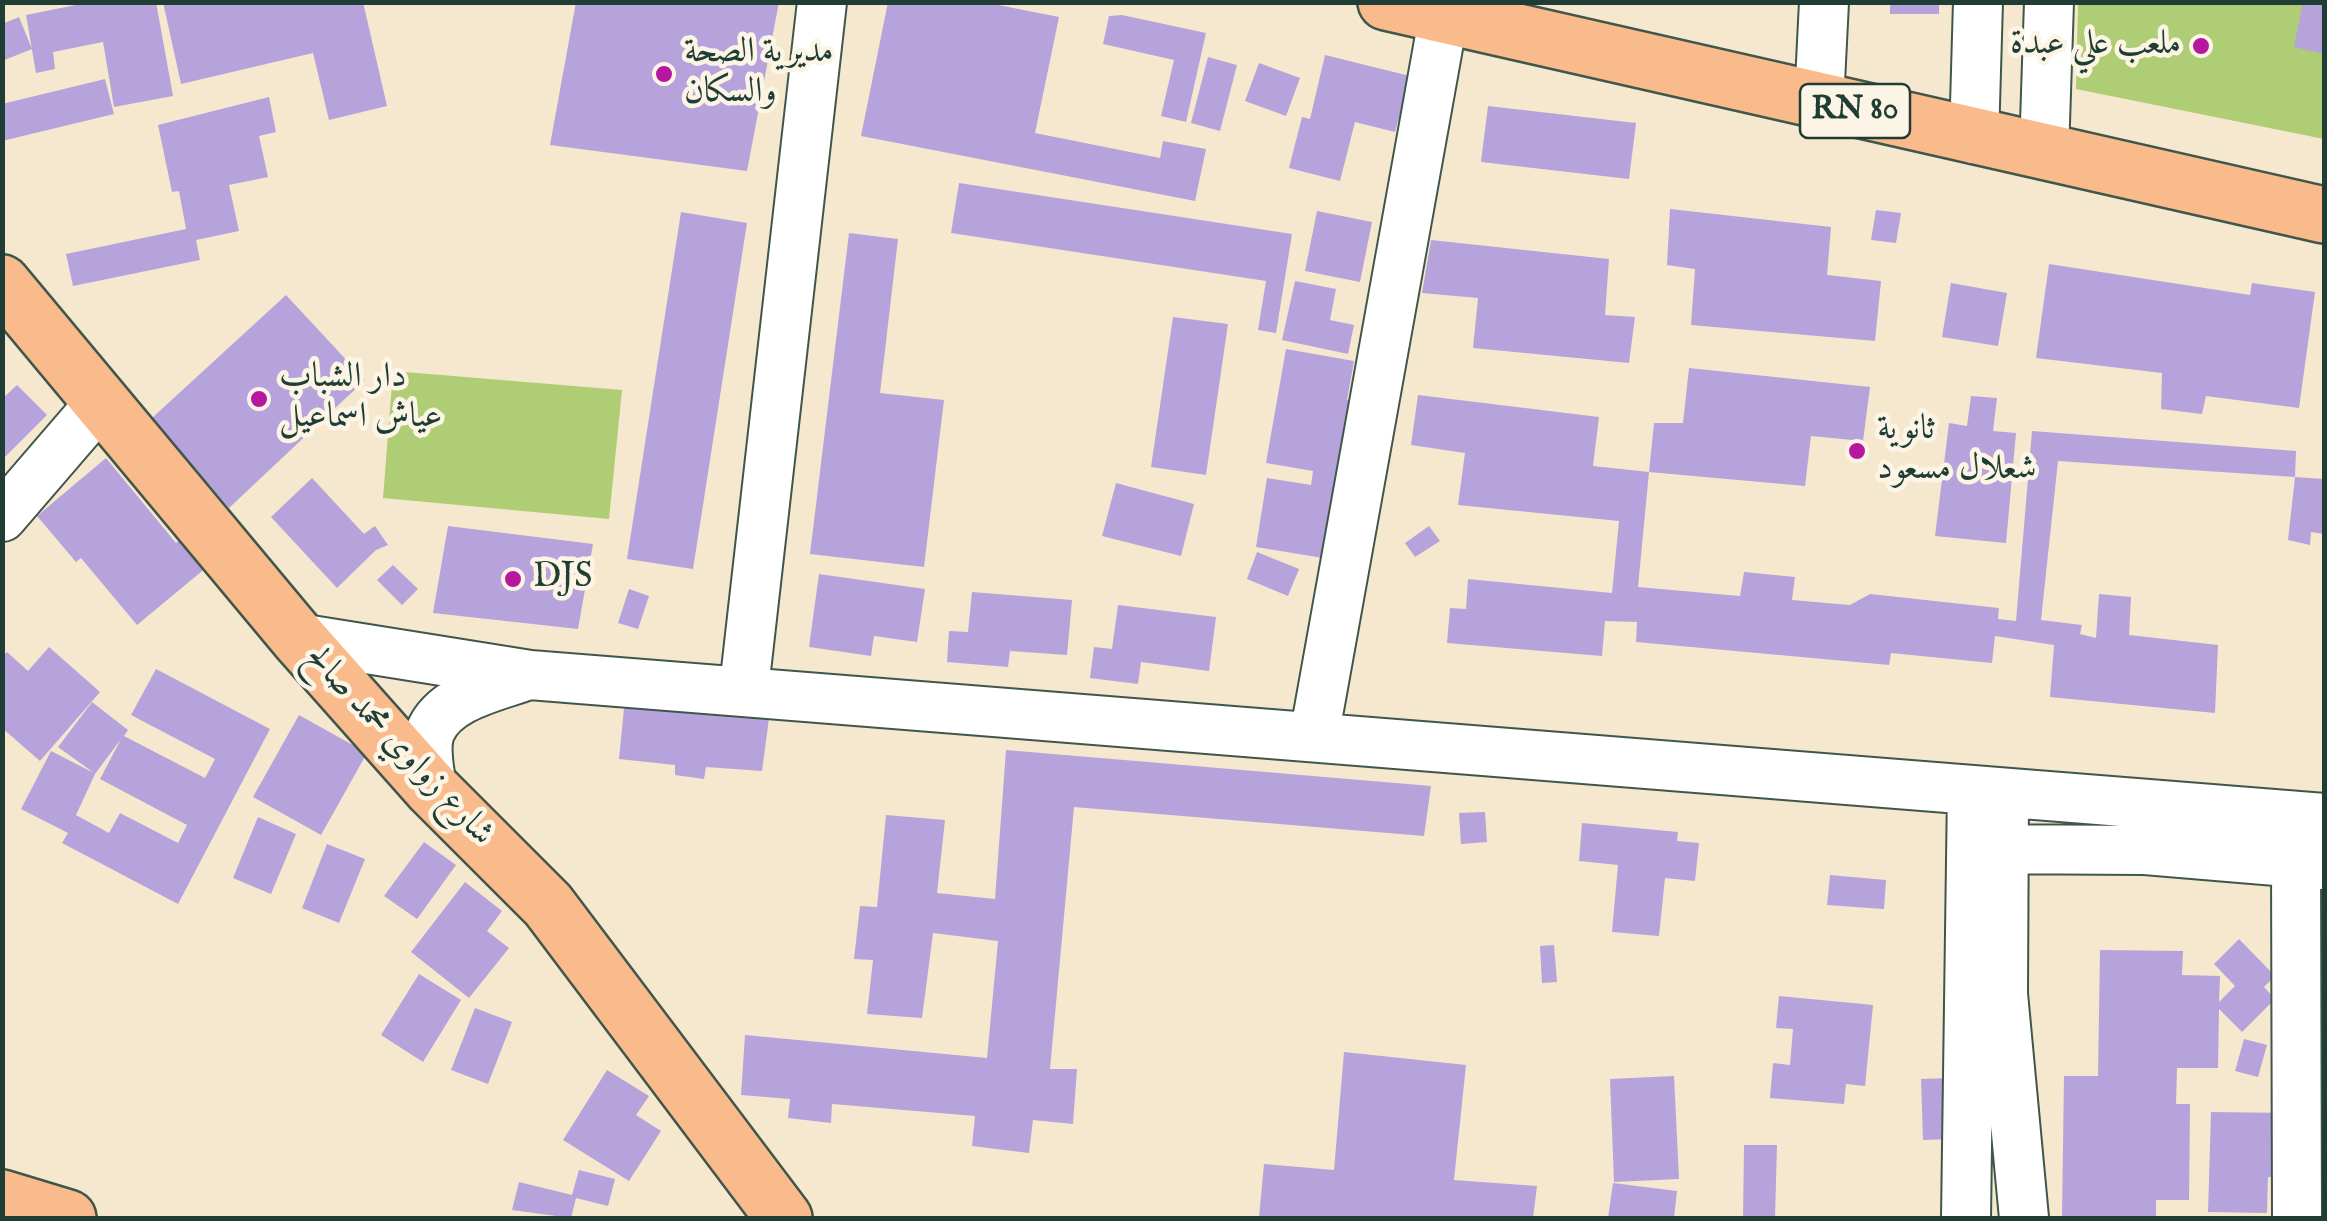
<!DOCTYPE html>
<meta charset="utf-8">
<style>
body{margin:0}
#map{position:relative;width:2327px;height:1221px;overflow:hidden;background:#f5e8ce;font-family:"IM FELL English",serif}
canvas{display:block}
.frame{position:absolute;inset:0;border:5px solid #1f3d34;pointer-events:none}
</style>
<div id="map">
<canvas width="2327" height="1221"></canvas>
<div class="frame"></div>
</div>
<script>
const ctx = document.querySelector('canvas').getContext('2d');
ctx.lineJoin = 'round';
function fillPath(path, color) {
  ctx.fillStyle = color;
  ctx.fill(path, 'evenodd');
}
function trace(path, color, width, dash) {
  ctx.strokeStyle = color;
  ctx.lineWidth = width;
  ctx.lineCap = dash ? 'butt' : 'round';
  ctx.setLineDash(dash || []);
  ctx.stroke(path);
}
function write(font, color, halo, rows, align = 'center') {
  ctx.font = font + ' "IM FELL English",Amiri,serif';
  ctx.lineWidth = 9;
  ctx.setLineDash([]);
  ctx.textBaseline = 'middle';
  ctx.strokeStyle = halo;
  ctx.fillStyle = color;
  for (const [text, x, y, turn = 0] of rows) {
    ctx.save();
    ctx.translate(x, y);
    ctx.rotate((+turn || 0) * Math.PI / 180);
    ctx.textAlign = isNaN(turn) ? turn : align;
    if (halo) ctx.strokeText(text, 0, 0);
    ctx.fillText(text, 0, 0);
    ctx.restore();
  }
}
const green = new Path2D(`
 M2078 3H2324V139L2076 89Z
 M393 371 622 390 609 519 383 498Z`);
const building = new Path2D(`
 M91 2H156L173 96 114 107 103 42 53 52 55 69 36 73 26 15Z
 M163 2H363L387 106 329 120 313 53 181 84Z
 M576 2H779L747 171 550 145Z
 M888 2H983L1059 17 1035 133 1160 158 1163 141 1206 149 1195 201 861 136Z
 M1890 2H1939V14H1890Z
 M2303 2H2324V54L2294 47Z
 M1122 15 1206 33 1186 122 1161 116 1174 60 1103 44 1109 16Z
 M19 17 32 49 2 61V24Z
 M1325 55 1410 76 1395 132 1355 122 1340 181 1289 168 1302 117 1310 119Z
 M1208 57 1237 65 1220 131 1191 123Z
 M1259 63 1300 78 1286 116 1245 101Z
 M105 79 114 114 2 141V104Z
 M269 97 276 132 259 136 268 177 229 185 239 231 196 240 200 260 73 286 66 254 186 229 179 191 172 192 158 125Z
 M1488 106 1636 123 1629 179 1481 162Z
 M959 183 1292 234 1276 333 1258 330 1266 281 951 233Z
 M1670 209 1831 227 1827 275 1881 281 1875 341 1691 325 1695 269 1667 265Z
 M1876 210 1901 213 1896 243 1871 240Z
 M1317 211 1372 222 1360 282 1305 271Z
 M681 212 747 223 693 569 627 559Z
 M849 233 898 239 880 393 944 400 924 567 810 554Z
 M1431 240 1609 259 1605 315 1635 317 1629 363 1473 348 1478 298 1422 293Z
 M2049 264 2250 295 2252 283 2315 292 2299 408 2206 396 2202 414 2161 409 2162 373 2036 358Z
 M1295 281 1336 289 1330 320 1354 325 1348 354 1282 340Z
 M1951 283 2007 293 1998 346 1942 337Z
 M286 295 365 380 229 508 152 418Z
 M1173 317 1228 324 1206 475 1151 467Z
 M1286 349 1354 361 1347 400 1356 402 1329 559 1256 547 1267 478 1311 485 1313 471 1266 463Z
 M1689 368 1870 387 1863 441 1811 436 1805 486 1649 472 1654 423H1683Z
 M17 385 47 415 2 460V399Z
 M1418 395 1599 417 1593 466 1649 472 1638 587 1740 596 1744 572 1795 577 1792 600 1850 605 1870 594 1999 608 1998 619 2016 621 2032 431 2296 451 2295 477 2058 461 2041 620 2082 625 2080 634 2096 638 2099 594 2131 597 2129 635 2218 645 2215 713 2050 697 2054 645 1995 636 1992 663 1891 653 1889 665 1636 642 1637 622 1605 621 1602 656 1447 643 1450 608 1466 609 1468 579 1612 593 1619 521 1458 505 1465 453 1411 445Z
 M1971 396 1997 398 1993 431 2016 433 2006 543 1935 536 1949 423 1967 426Z
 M106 458 176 543 195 527 219 557 137 625 81 558 76 562 37 516Z
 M2295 477 2324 479V534L2311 532 2310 545 2288 540Z
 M312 478 364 534 375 526 388 545 376 550 337 588 271 517Z
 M1116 483 1194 504 1181 556 1102 536Z
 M448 526 593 544 578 629 433 613Z
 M1429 526 1440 541 1415 557 1405 543Z
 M1257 552 1299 569 1288 596 1247 579Z
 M393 565 418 589 402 605 377 580Z
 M819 574 925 589 917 642 874 636 871 656 809 647Z
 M629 589 649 596 638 629 618 623Z
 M972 592 1072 600 1067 655 1010 651 1008 667 947 662 949 631 968 632Z
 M1118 605 1216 617 1209 671 1141 662 1138 684 1090 678 1094 647 1112 649Z
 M49 647 100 692 40 761 2 728V657L7 652 28 671Z
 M156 669 270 729 178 904 62 843 68 833 21 809 51 751 94 773 58 747 92 702 128 730 124 736 205 778 215 759 131 715ZM121 739 100 779 187 825 178 843 120 813 109 833 76 815 95 774Z
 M625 698 770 711 762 771 706 767 704 779 675 775V765L619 759Z
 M299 715 367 753 321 835 253 797Z
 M1006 750 1431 786 1424 836 1074 807 1050 1069H1077L1073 1124 1033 1120 1029 1153 972 1146 975 1116 832 1104 831 1123 788 1118 790 1099 741 1095 745 1035 987 1058 998 941 933 933 922 1018 867 1014 873 960 854 959 860 906 877 907 886 815 945 820 937 893 995 899Z
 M1485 812 1487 842 1461 844 1459 813Z
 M258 817 296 834 271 894 233 878Z
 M1582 823 1678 832 1677 841 1699 843 1695 881 1665 878 1659 936 1612 932 1618 865 1579 861Z
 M424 842 456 865 417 919 384 896Z
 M327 844 365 859 339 923 302 908Z
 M1830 875 1886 880 1884 909 1827 905Z
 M465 882 502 911 487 931 509 948 469 998 411 952Z
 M2239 939 2275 976 2264 987 2275 999 2242 1032 2219 1009 2218 1068H2177L2176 1104H2190L2189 1200H2156V1216H2062L2064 1076H2098L2100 950 2183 951 2182 975 2220 976 2219 1002 2235 986 2214 964Z
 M1554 945 1557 982 1542 983 1540 946Z
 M419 974 461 1000 423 1062 381 1035Z
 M1779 996 1873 1005 1865 1086 1846 1084 1844 1104 1770 1098 1773 1063 1790 1065 1793 1029 1776 1028Z
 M475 1008 512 1022 488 1084 451 1070Z
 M2244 1039 2267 1045 2258 1077 2235 1071Z
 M1344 1052 1466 1065 1454 1180 1537 1186 1533 1218 1259 1217 1264 1164 1334 1170Z
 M607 1070 649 1096 636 1115 661 1131 629 1181 563 1140Z
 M1674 1076 1679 1179 1614 1182 1610 1079Z
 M1950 1078 1952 1139 1923 1140 1921 1079Z
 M2211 1112 2290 1113 2288 1177H2268L2267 1213 2208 1212Z
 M1744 1145H1777L1775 1218H1743Z
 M579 1170 615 1179 608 1206 576 1198 571 1218 512 1210 519 1182 572 1195Z
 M1613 1183 1677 1191 1674 1218H1608Z`);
const minor = new Path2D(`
 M1819 102 1824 2
 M1974 139 1978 2
 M2044 153 2049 2
 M2 517 101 402
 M298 638 530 675 2324 818
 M744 688 822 2
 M1314 737 1444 14
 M432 789C430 771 424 749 430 732 444 697 495 687 526 676
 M2004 793 2003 994 2024 1218
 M1973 849 2145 850 2324 865
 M2296 863 2297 1218
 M1966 1218 1972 790`);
const major = new Path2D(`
 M1386 2 2324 215
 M2 283 298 638 432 789 548 905 784 1218
 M2 1198 68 1218`);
const markers = [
 [2201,46,10,"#b5179e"],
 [664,74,10,"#b5179e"],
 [259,399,10,"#b5179e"],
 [1857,451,10,"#b5179e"],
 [513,579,10,"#b5179e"]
];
const shields = [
 [1855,111,110]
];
const shieldNames = [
 ["RN 80",1855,111]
];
const poiNames = [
 ["ملعب علي عبدة",2181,46,"right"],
 ["مديرية الصحة",684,54],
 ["والسكان",684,94],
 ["دار الشباب",279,379],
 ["عياش اسماعيل",279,419],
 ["ثانوية",1877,431],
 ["شعلال مسعود",1877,471],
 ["DJS",533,579]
];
const streetNames = [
 ["شارع زواوي محمد صالح",398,747,47]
];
fillPath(green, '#afcd74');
fillPath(building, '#b7a3db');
trace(minor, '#3f574b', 52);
trace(major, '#3f574b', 60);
trace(minor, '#fff', 48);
trace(major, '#fabb8c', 55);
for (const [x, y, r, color] of markers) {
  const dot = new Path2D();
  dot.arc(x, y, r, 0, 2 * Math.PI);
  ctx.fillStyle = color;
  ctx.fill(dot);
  trace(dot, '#fcf5e5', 4);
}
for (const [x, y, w] of shields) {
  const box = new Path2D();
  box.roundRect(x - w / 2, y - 27, w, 54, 8);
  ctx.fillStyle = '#fcf5e5';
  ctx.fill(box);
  trace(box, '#1f3d34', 2.5);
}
write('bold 32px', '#1f3d34', null, shieldNames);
write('35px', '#1f3d34', '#fcf5e5', poiNames, 'left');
write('35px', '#1f3d34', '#fcf5e5', streetNames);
</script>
